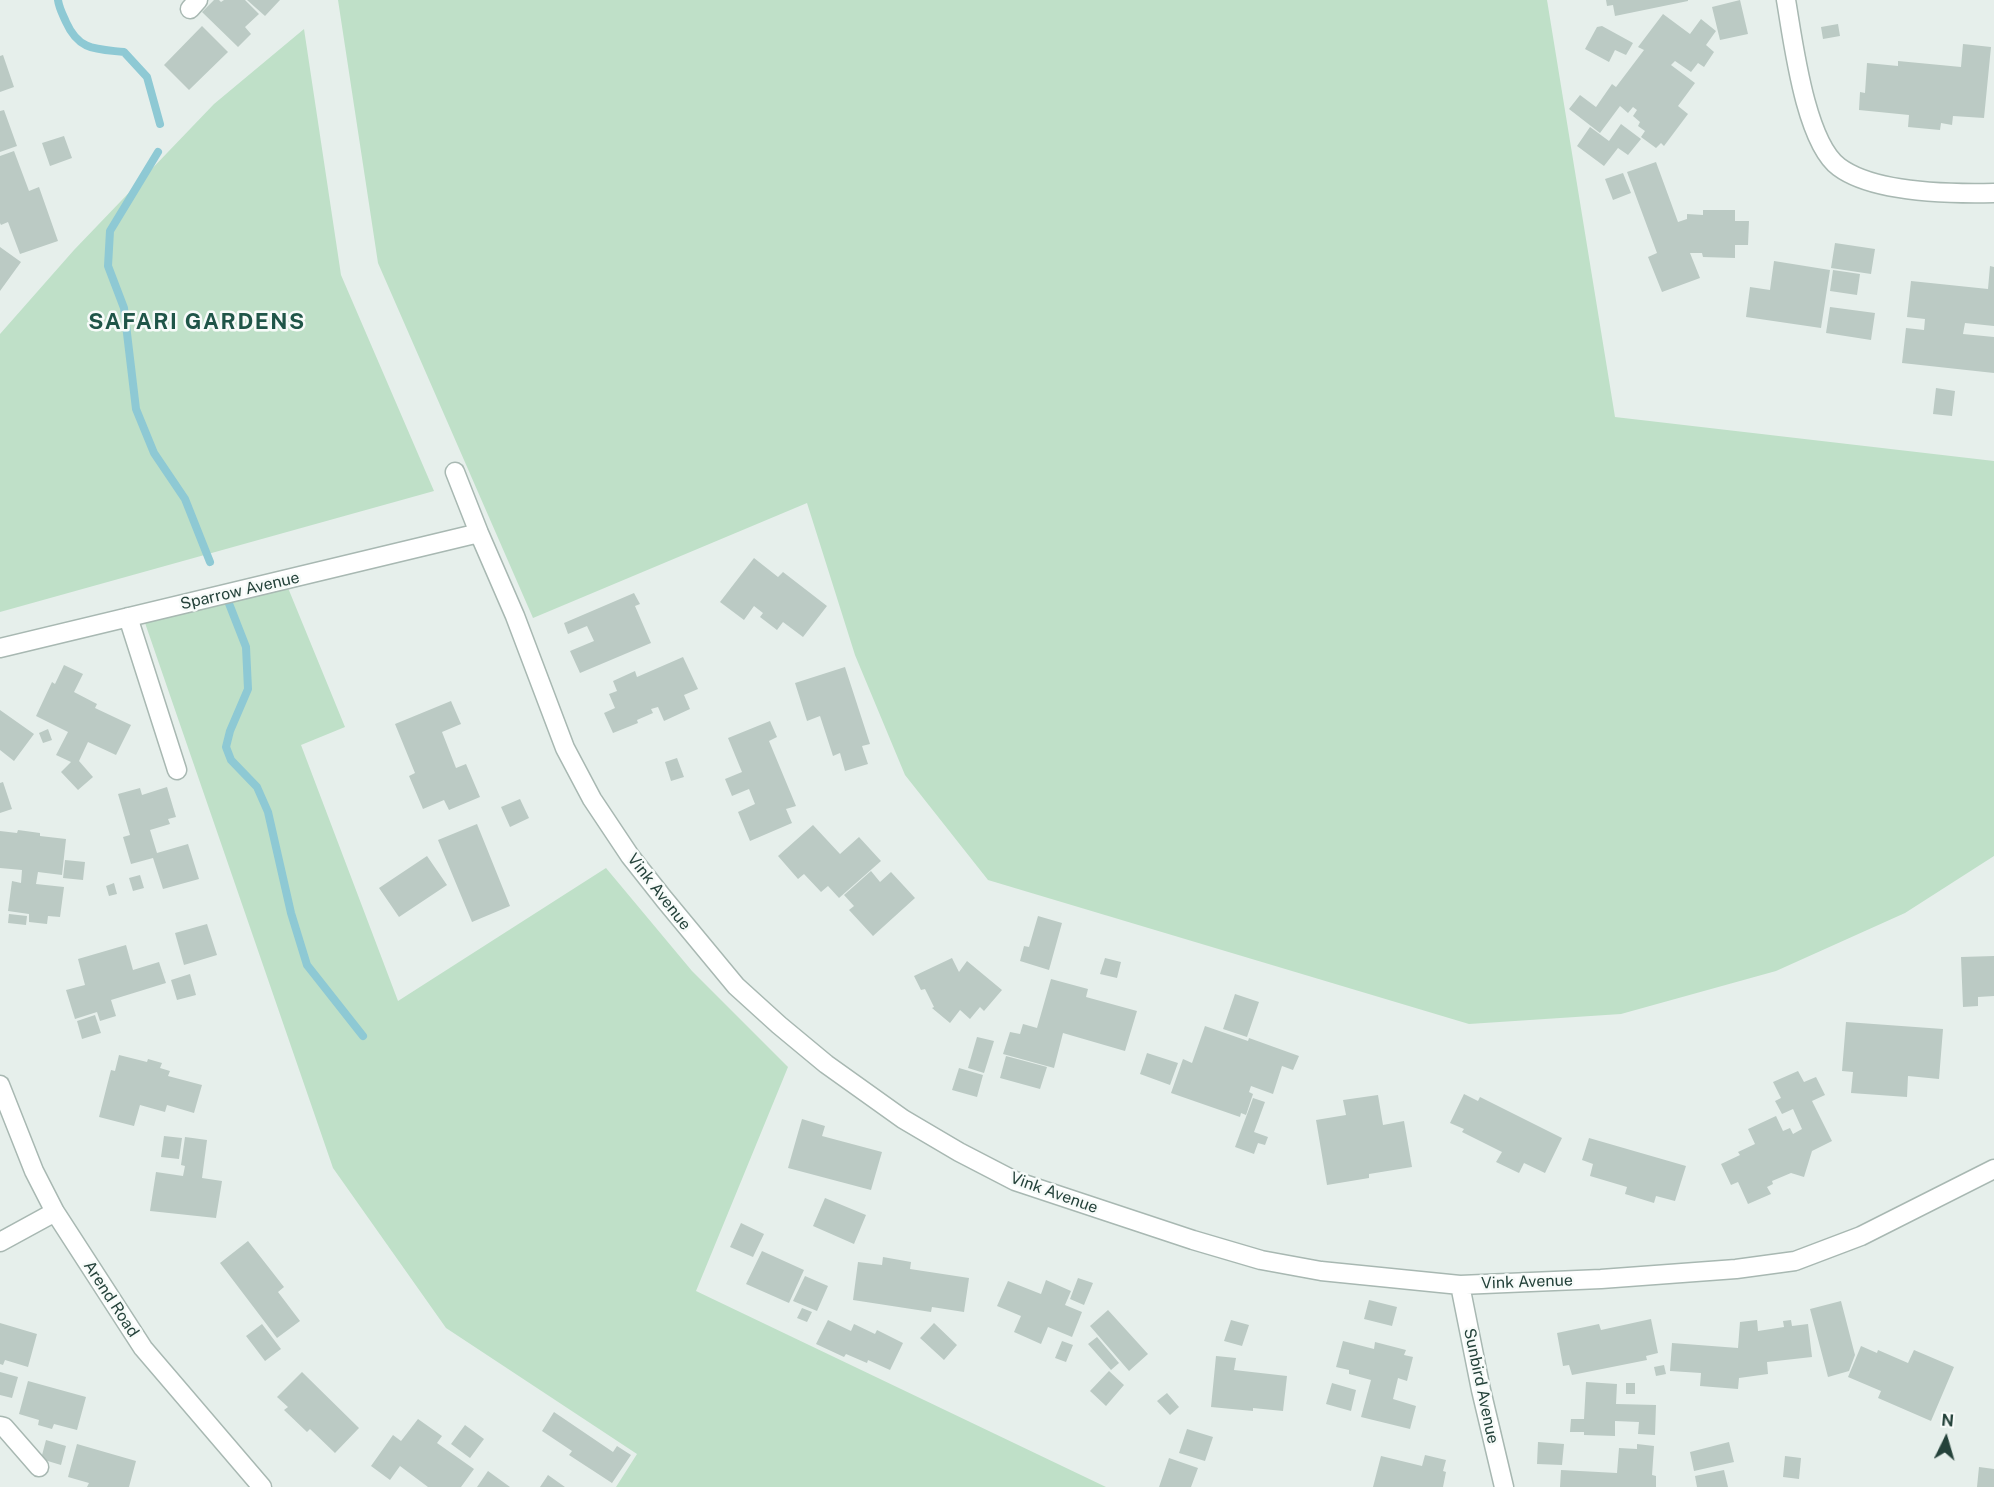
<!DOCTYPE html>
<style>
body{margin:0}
#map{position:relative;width:1994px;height:1487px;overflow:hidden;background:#e6efeb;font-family:"Public Sans",sans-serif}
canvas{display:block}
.north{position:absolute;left:1916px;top:1409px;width:60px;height:60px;-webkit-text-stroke:4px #f7fbf9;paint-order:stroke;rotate:5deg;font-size:16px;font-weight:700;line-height:24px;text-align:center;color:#24423a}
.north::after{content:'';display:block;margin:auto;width:21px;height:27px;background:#24423a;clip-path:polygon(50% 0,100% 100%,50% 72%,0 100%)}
</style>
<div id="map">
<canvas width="1994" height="1487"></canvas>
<div class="north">N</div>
</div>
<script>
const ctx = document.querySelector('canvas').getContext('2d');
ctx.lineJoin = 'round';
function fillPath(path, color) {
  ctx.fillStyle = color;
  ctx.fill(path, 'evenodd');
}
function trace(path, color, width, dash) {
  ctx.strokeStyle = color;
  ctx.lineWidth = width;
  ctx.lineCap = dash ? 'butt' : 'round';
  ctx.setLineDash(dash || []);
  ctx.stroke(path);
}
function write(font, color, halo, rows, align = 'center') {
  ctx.font = font + ' "Public Sans",sans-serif';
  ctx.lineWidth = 5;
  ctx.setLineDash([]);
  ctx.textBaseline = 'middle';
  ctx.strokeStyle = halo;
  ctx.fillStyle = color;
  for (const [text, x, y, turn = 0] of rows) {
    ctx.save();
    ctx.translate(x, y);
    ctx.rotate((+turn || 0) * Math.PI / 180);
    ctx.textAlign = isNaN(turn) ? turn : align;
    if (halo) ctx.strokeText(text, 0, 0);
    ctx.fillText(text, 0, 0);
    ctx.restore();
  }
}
const green = new Path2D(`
 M338 0H1547L1615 417 1994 461V856L1905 913 1776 971 1621 1014 1469 1024 988 880 905 775 855 655 807 503 533 618 378 263Z
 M304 29 341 275 434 491 0 612V334L74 250 214 104Z
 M286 583 345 727 301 745 398 1001 606 868 692 971 788 1067 696 1291 1106 1487H616L637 1454 446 1328 333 1168 144 620Z`);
const stream = new Path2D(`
 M58 0C59 8 63 15 66 22 79 51 96 49 124 52L147 77 160 124
 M158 152 110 231 108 266 124 308 136 409 154 453 185 499 210 562
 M228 601 246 647 248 689 230 731 226 747 231 760 257 787 268 812 291 913 307 965 363 1036`);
const building = new Path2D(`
 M214 0H219L221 2 224 0H245L259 14 245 27 251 34 238 47 202 12Z
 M247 0H280L265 16Z
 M1606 0H1688V1L1615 16 1613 5 1607 6Z
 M1740 0 1748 34 1720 40 1712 7Z
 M1663 14 1690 34 1701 19 1716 31 1706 45 1714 52 1704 67 1698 63 1691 72 1675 61 1671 65 1695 83 1678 106 1688 114 1664 146 1661 143 1656 148 1641 137 1645 131 1638 126 1640 122 1633 116 1637 110 1633 107 1628 113 1620 106 1600 133 1569 109 1580 95 1596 107 1612 84 1616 87 1644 50 1638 47Z
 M1838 24 1840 36 1823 39 1821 27Z
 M202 26 228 52 189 90 164 65Z
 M1602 26 1633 43 1626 55 1615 50 1609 62 1585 49 1597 27Z
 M1963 44 1991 47 1984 118 1953 116 1952 125 1941 123 1940 130 1908 127 1909 115 1859 110 1860 92 1865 93 1867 63 1898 66V61L1961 67Z
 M3 55 14 87 0 92V56Z
 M4 110 17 146 0 152V111Z
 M1621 124 1641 139 1628 155 1618 148 1604 166 1577 146 1590 127 1609 141Z
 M64 136 72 158 50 166 42 143Z
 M14 151 29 191 39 187 58 241 20 254 8 222 1 225 0 223V156Z
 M1656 162 1678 222 1687 219V214L1703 215V210H1735V221H1749L1748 245H1735V258L1703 257 1702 253H1690L1700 278 1662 292 1648 257 1657 253 1627 172Z
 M1623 173 1631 193 1613 200 1605 179Z
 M1835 243 1875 249 1871 274 1831 268Z
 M0 247 21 262 0 291Z
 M1774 261 1830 270 1821 328 1746 317 1750 287 1770 290Z
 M1990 266 1994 267V326L1965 323 1963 334 1994 337V373L1902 363 1906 328 1924 330 1925 319 1907 317 1911 281 1988 289Z
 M1833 270 1860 274 1857 295 1830 291Z
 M1830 307 1875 313 1871 340 1826 333Z
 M1936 388 1955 391 1952 416 1933 414Z
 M754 558 778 577 783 572 827 606 803 637 783 622 777 630 760 617 763 613 754 606 744 620 720 602Z
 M634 593 640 604 635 606 651 643 580 673 570 651 594 641 587 626 568 634 564 623Z
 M683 657 698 689 684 695 690 709 664 721 658 707 651 709 653 713 637 720 638 723 613 733 604 713 615 708 609 694 617 691 613 681 635 671 637 677Z
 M64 665 83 674 74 692 97 704 95 708 131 725 116 755 88 742 79 761 93 777 78 790 61 772 71 762 56 755 68 732 36 716 52 682 55 684Z
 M845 667 870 744 862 746 868 764 845 771 840 753 833 756 820 716 807 721 795 683Z
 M451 701 461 724 442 732 456 768 466 764 480 797 449 810 444 800 423 809 409 776 415 773 395 724Z
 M0 710 34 734 14 761 0 750Z
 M770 721 777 737 769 741 796 806 786 809 792 823 750 841 738 812 755 804 749 789 732 796 725 779 742 772 728 738Z
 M48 729 52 740 43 743 39 733Z
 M677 758 684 777 671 781 665 762Z
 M3 782 12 809 0 813V783Z
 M167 787 176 817 168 819 170 824 150 830 157 853 188 844 199 879 163 889 153 858 131 864 123 837 130 835 118 794 140 788 142 795Z
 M520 799 529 818 510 827 501 807Z
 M477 824 510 906 472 922 438 840Z
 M813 825 840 854 859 837 881 861 839 898 828 886 821 892 804 874 798 879 778 856Z
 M18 830 40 833V836L66 839 62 875 38 872 36 884 64 887 60 917 48 916 47 924 29 922V914L8 911 12 881 21 883 22 870 0 868V831L17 833Z
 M427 856 447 885 399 917 379 888Z
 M65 860 85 862 83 880 63 878Z
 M871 871 880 882 891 872 915 898 873 936 849 910 854 906 844 895Z
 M140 875 144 888 133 891 129 878Z
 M114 883 117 894 109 896 106 886Z
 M9 914 27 916 26 925 8 923Z
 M1038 916 1062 923 1049 970 1020 961 1024 946 1029 947Z
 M207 924 217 955 184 965 175 933Z
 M126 945 133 970 159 962 166 983 111 1000 116 1016 100 1021 97 1012 75 1019 66 990 85 985 78 959Z
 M1994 956V996L1978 997V1006L1963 1007 1961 957Z
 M952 958 959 972 967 961 1002 990 984 1011 980 1007 970 1019 960 1010 950 1023 932 1008 934 1007 925 989 921 990 914 976Z
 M1105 958 1121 962 1117 978 1100 974Z
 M190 974 196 995 177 1000 171 980Z
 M1051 979 1088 989 1086 997 1137 1011 1125 1051 1063 1033 1054 1068 1003 1054 1010 1032 1020 1034 1023 1024 1037 1028Z
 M1235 994 1259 1002 1247 1037 1223 1029Z
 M95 1015 101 1033 82 1039 77 1021Z
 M1846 1022 1943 1029 1939 1079 1908 1076 1907 1097 1851 1093 1853 1072 1842 1071Z
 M1205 1026 1248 1041 1249 1038 1299 1056 1293 1070 1282 1066 1273 1094 1251 1086 1249 1092 1253 1094 1246 1115 1241 1113 1240 1117 1171 1093 1183 1059 1192 1063Z
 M977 1037 994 1041 984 1073 968 1068Z
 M1147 1053 1178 1063 1170 1085 1140 1074Z
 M119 1055 147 1062 148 1059 162 1063 160 1068 170 1071 168 1076 202 1085 194 1113 167 1105 165 1112 140 1105 134 1126 99 1117 111 1070 115 1071Z
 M1006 1056 1047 1067 1040 1089 1000 1078Z
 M959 1068 983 1075 977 1097 952 1090Z
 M1798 1071 1804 1082 1816 1077 1825 1095 1812 1101 1832 1141 1812 1151 1804 1177 1791 1173 1772 1181 1773 1184 1767 1187 1771 1194 1748 1204 1738 1182 1731 1185 1721 1164 1740 1155 1738 1152 1755 1144 1748 1129 1776 1116 1783 1131 1790 1128 1793 1134 1802 1129 1793 1109 1782 1114 1775 1101 1781 1098 1773 1082Z
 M1464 1094 1478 1101 1480 1097 1562 1138 1545 1173 1524 1163 1519 1173 1496 1162 1502 1152 1462 1132 1464 1129 1450 1123Z
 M1378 1095 1383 1125 1404 1121 1412 1167 1369 1174V1178L1327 1185 1316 1120 1346 1115 1343 1100Z
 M1253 1098 1265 1102 1254 1132 1268 1137 1265 1145 1258 1143 1254 1154 1235 1147Z
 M802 1119 825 1126 822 1136 882 1152 871 1190 788 1168Z
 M164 1136 182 1138 179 1159 161 1157Z
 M185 1137 207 1140 202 1178 222 1181 216 1218 150 1211 156 1172 183 1176 185 1166 181 1165Z
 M1589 1138 1686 1166 1675 1201 1656 1196 1654 1203 1625 1194 1627 1187 1590 1176 1593 1164 1582 1160Z
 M825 1198 866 1215 854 1244 813 1226Z
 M741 1223 764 1234 753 1257 730 1247Z
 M248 1241 284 1287 278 1292 300 1321 277 1338 220 1263Z
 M762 1251 804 1270 789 1303 746 1284Z
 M883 1257 911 1262 910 1269 969 1278 964 1312 932 1307 931 1312 853 1300 858 1262 882 1265Z
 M805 1276 828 1286 817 1311 793 1301Z
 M1078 1278 1093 1283 1084 1305 1070 1299Z
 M1046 1280 1071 1291 1065 1305 1082 1312 1072 1337 1048 1327 1041 1344 1014 1332 1021 1316 997 1306 1008 1281 1041 1294Z
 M1369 1300 1397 1307 1392 1326 1364 1319Z
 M1841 1301 1855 1355 1849 1371 1828 1377 1810 1309Z
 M802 1308 812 1312 807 1322 797 1318Z
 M1108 1310 1148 1354 1129 1371 1090 1326Z
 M1651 1319 1658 1353 1646 1356 1647 1360 1572 1375 1569 1365 1563 1366 1557 1333 1599 1324 1601 1330Z
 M828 1320 851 1331 854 1324 875 1334 877 1330 903 1343 890 1370 868 1360 867 1363 846 1354 844 1357 816 1344Z
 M1231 1320 1249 1325 1242 1346 1224 1341Z
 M1757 1320 1758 1331 1784 1327 1783 1321 1791 1320 1792 1326 1808 1324 1812 1357 1767 1362 1768 1374 1739 1378 1738 1389 1700 1386 1701 1373 1670 1371 1672 1343 1738 1348 1740 1322Z
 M0 1323 37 1334 28 1367 5 1360 3 1365 0 1364Z
 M934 1323 957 1345 944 1360 920 1338Z
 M262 1324 281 1349 265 1361 246 1336Z
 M1097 1337 1119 1363 1111 1370 1088 1344Z
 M1062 1341 1073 1345 1066 1362 1055 1358Z
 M1343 1341 1374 1349 1375 1342 1406 1350 1404 1355 1413 1357 1407 1381 1398 1378 1393 1399 1416 1406 1410 1429 1361 1417 1371 1380 1349 1374V1370L1336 1367Z
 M1861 1346 1877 1353 1878 1350 1908 1363 1914 1350 1954 1367 1931 1421 1878 1398 1881 1391 1848 1377Z
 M1216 1356 1236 1358 1234 1370 1287 1376 1283 1411 1253 1408V1411L1211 1407Z
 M1664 1365 1666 1374 1656 1376 1654 1367Z
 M1109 1371 1124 1385 1106 1406 1090 1391Z
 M0 1372 18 1377 12 1398 0 1395Z
 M302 1372 359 1428 335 1453 310 1429 307 1432 284 1410 288 1407 277 1397Z
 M28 1381 86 1397 77 1430 54 1424 52 1429 38 1425 39 1420 19 1414Z
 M1586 1382 1617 1384 1616 1404 1656 1405 1655 1435 1638 1434 1639 1422 1615 1421V1436L1584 1435V1432H1570L1571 1419H1584Z
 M1332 1383 1356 1390 1351 1411 1326 1404Z
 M1626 1383H1635V1394H1626Z
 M1167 1393 1179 1407 1170 1415 1157 1401Z
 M554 1412 613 1452 617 1446 631 1455 612 1483 569 1455 572 1451 542 1431Z
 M418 1419 442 1436 437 1443 474 1469 461 1487H428L400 1466 390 1480 371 1466 393 1435 401 1441Z
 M465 1425 484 1439 470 1458 451 1444Z
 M1187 1429 1213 1437 1205 1461 1179 1453Z
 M46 1440 66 1446 61 1465 41 1459Z
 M1538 1442 1564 1444 1562 1465 1537 1464Z
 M1729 1442 1734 1462 1694 1471 1690 1452Z
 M77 1444 136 1461 129 1487H87L89 1483 68 1477Z
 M1637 1444 1654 1446 1652 1475 1656 1476V1487H1560L1561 1470 1617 1473 1619 1448 1637 1449Z
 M1425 1455 1446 1460 1443 1471 1446 1472 1443 1487H1373L1381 1456 1422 1466Z
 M1785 1456 1801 1458 1799 1479 1783 1477Z
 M1169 1458 1198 1468 1191 1487H1159Z
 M1979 1467 1994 1469V1487H1977Z
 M1724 1470 1728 1487H1697L1695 1476Z
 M488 1471 510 1487H477Z
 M548 1475 565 1487H540Z`);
const minor = new Path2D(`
 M1786 0C1793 40 1805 142 1839 167 1874 193 1951 194 1994 193
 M190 9 198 0
 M455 472 479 533 515 616 565 748 592 799 630 856 664 899 736 986 779 1025 826 1064 903 1119 959 1152 1015 1181 1193 1240 1261 1260 1321 1271 1460 1285 1601 1279 1736 1269 1795 1261 1861 1236 1994 1169
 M128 617 177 770
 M0 648 479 533
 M0 1085 34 1171 55 1212 143 1348 262 1487
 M0 1242 55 1212
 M1460 1285 1481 1390 1504 1487
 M0 1426 4 1427 39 1467`);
const streetNames = [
 ["Sparrow Avenue",240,591,-13],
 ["Vink Avenue",659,892,52],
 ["Vink Avenue",1054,1193,20],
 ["Vink Avenue",1527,1282,-2],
 ["Arend Road",111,1299,57],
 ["Sunbird Avenue",1481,1386,78]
];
const districtNames = [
 ["SAFARI GARDENS",197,322]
];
fillPath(green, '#bfe0c8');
trace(stream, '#8ec9d4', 8);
fillPath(building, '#bbcac4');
trace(minor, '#a8b8b2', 21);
trace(minor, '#fff', 18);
write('16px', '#24423a', '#f7fbf9', streetNames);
ctx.letterSpacing = '1.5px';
write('bold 22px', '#1f5548', '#f7fbf9', districtNames);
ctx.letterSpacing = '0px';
</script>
